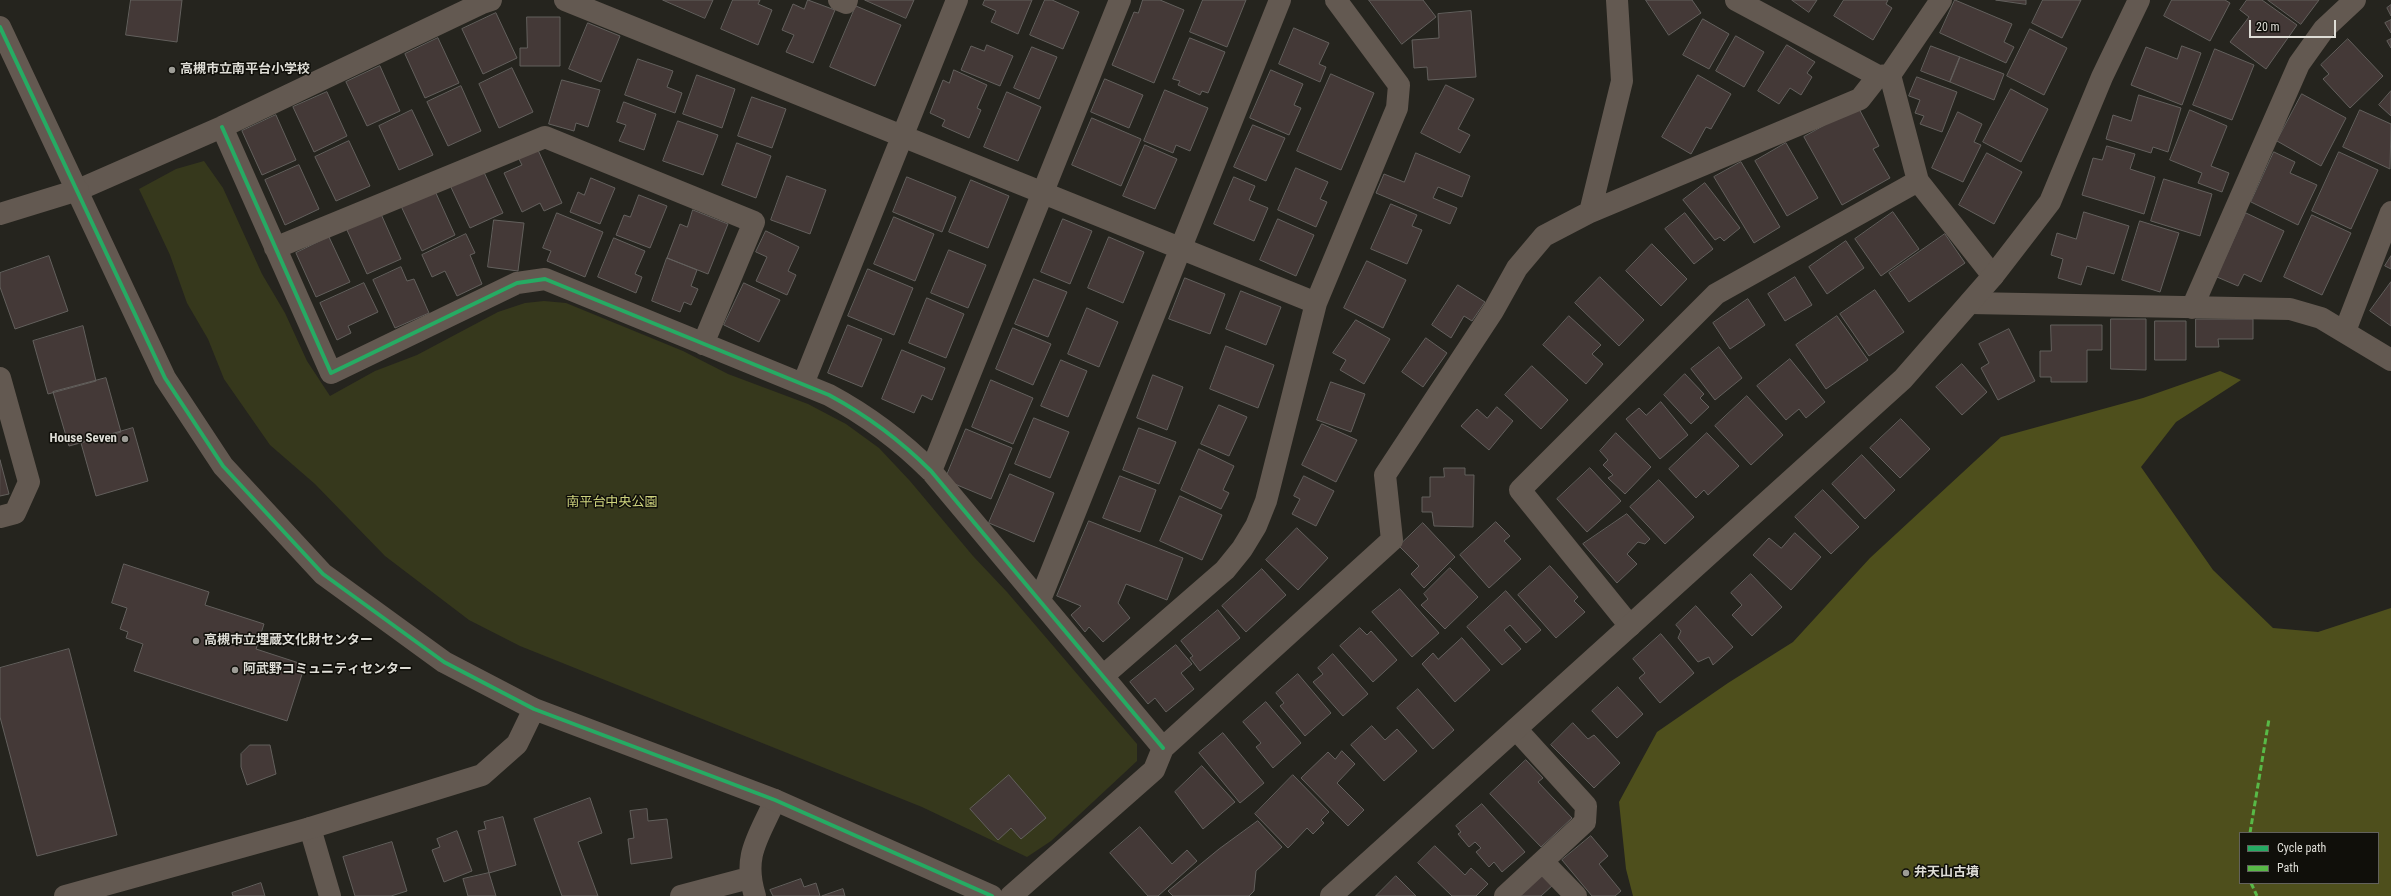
<!DOCTYPE html>
<meta charset="utf-8">
<style>
body{margin:0}
#map{position:relative;width:2391px;height:896px;overflow:hidden;background:#25241e;font-family:"Roboto Condensed",sans-serif}
canvas{display:block}
.legend{position:absolute;left:2239px;top:832px;width:140px;height:52px;box-sizing:border-box;background:#100f0a;border:1px solid #62615c;margin:0;padding:5px 7px;list-style:none;font-size:12px;color:#deddd6}
.legend li{display:flex;align-items:center;gap:8px;height:20px}
.legend b{width:20px;border:1px solid #62615c}
.scale{position:absolute;left:2249px;top:20px;width:87px;height:18px;box-sizing:border-box;border:2px solid #deddd6;border-top:0;padding-left:5px;font-size:12px;line-height:14px;white-space:nowrap;color:#deddd6;-webkit-text-stroke:3px #100f0a;paint-order:stroke}
</style>
<div id="map">
<canvas width="2391" height="896"></canvas>
<ul class="legend">
<li><b style="height:5px;background:#26ab63"></b>Cycle path</li>
<li><b style="height:5px;background:#58b947"></b>Path</li>
</ul>
<div class="scale">20 m</div>
</div>
<script>
const ctx = document.querySelector('canvas').getContext('2d');
ctx.lineJoin = 'round';
function fillPath(path, color) {
  ctx.fillStyle = color;
  ctx.fill(path, 'evenodd');
}
function trace(path, color, width, dash) {
  ctx.strokeStyle = color;
  ctx.lineWidth = width;
  ctx.lineCap = dash ? 'butt' : 'round';
  ctx.setLineDash(dash || []);
  ctx.stroke(path);
}
function write(font, color, halo, rows, align = 'center') {
  ctx.font = font + ' "Roboto Condensed","Noto Sans JP",sans-serif';
  ctx.lineWidth = 3;
  ctx.setLineDash([]);
  ctx.textBaseline = 'middle';
  ctx.strokeStyle = halo;
  ctx.fillStyle = color;
  for (const [text, x, y, turn = 0] of rows) {
    ctx.save();
    ctx.translate(x, y);
    ctx.rotate((+turn || 0) * Math.PI / 180);
    ctx.textAlign = isNaN(turn) ? turn : align;
    if (halo) ctx.strokeText(text, 0, 0);
    ctx.fillText(text, 0, 0);
    ctx.restore();
  }
}
const green = new Path2D(`
 M204 161 223 188 262 274 285 313 307 361 330 396 375 371 417 355 498 312 525 303 544 301 566 303 683 351 728 374 808 404 846 424 879 448 910 481 973 556 1007 592 1137 744V761L1051 841 1027 857 922 807 520 646 469 620 385 556 315 484 270 445 224 379 208 339 187 303 170 255 139 189 176 169Z`);
const forest = new Path2D(`
 M2220 371 2241 380 2176 422 2141 467 2213 570 2273 628 2318 632 2391 608V896H1633L1626 869 1619 802 1657 732 1728 683 1793 642 1870 558 2001 437 2143 398ZM2240 833H2378V883H2240Z`);
const building = new Path2D(`
 M131 0H182L177 42 126 35Z
 M663 0H713L705 18Z
 M733 0H760L758 4 772 10 758 45 721 29Z
 M808 0 835 10 813 63 786 52 794 35 782 30 793 4 804 9Z
 M865 0H914L906 18Z
 M985 0H1032L1018 34 991 22 996 11 983 5Z
 M1045 0H1052L1079 12 1063 49 1030 35Z
 M1143 0H1160L1184 10 1154 83 1112 65 1134 12 1138 13Z
 M1203 0H1246L1227 47 1190 32Z
 M1369 0H1423L1436 17 1402 44Z
 M1646 0H1692L1701 13 1669 35Z
 M1792 0H1817L1809 12Z
 M1844 0H1888L1886 4 1892 8 1873 40 1834 16Z
 M1955 0 2012 24 2004 42 2014 47 2006 63 1940 33Z
 M1996 0H2026V4Z
 M2043 0H2081L2062 38 2032 23Z
 M2172 0H2225L2230 3 2210 41 2164 16Z
 M2247 0H2262L2297 25 2266 69 2230 42 2249 17 2240 10Z
 M2268 0H2319L2301 24Z
 M2391 5V16L2387 8Z
 M856 6 901 25 875 86 830 67Z
 M1471 11 1476 77 1428 80 1427 67 1414 68 1412 40 1439 38 1438 14Z
 M496 13 517 58 483 74 462 29Z
 M527 17H560V66H520V48H527Z
 M1703 19 1729 34 1709 69 1683 55Z
 M2391 20V33L2385 23Z
 M588 23 620 36 601 82 569 69Z
 M1294 28 1329 43 1319 64 1326 67 1320 82 1279 64Z
 M2030 29 2067 48 2044 95 2007 76Z
 M1736 36 1764 52 1744 87 1716 71Z
 M438 38 459 83 425 98 405 54Z
 M1190 38 1225 52 1208 93 1202 91 1200 95 1178 85 1180 81 1173 79Z
 M2348 39 2383 76 2350 108 2323 79 2329 74 2321 65Z
 M2391 39V48L2387 41Z
 M987 45 1013 56 1000 86 961 70 971 46 984 51Z
 M1787 45 1815 62 1807 73 1812 77 1801 95 1790 88 1779 104 1758 91Z
 M1931 46 1960 57 1950 82 1921 71Z
 M2182 46 2201 53 2182 105 2131 85 2146 47 2177 59Z
 M1032 47 1057 57 1039 99 1014 88Z
 M2215 49 2254 65 2232 120 2193 105Z
 M1960 57 2004 74 1994 100 1950 82Z
 M638 59 673 71 667 87 682 93 675 113 625 95Z
 M380 66 400 111 367 126 346 82Z
 M512 68 533 112 499 128 479 84Z
 M954 70 987 85 977 108 981 110 969 138 942 126 945 120 930 113 943 80 949 83Z
 M1271 70 1303 84 1294 105 1301 108 1289 135 1250 118Z
 M1331 74 1374 93 1341 170 1297 151Z
 M697 75 735 89 722 128 683 114Z
 M1698 75 1731 94 1711 129 1706 127 1691 154 1662 137Z
 M1917 77 1957 92 1942 132 1920 124 1924 116 1915 113 1920 100 1909 96Z
 M1105 79 1143 95 1129 128 1091 112Z
 M562 80 600 90 588 127 576 123 574 131 549 124Z
 M1446 85 1474 99 1458 129 1470 135 1460 153 1421 133Z
 M461 86 481 131 448 146 427 102Z
 M2011 89 2048 109 2021 162 1983 142Z
 M1165 90 1208 108 1190 151 1176 145 1173 153 1144 141Z
 M2391 91V116L2379 105Z
 M327 92 347 136 314 152 293 107Z
 M1007 92 1041 107 1018 161 984 147Z
 M2302 94 2346 118 2321 166 2277 141Z
 M2139 95 2181 108 2168 152 2153 147 2151 153 2106 139 2113 115 2131 121Z
 M752 97 786 109 772 148 738 136Z
 M624 102 656 114 644 150 619 141 626 125 617 122Z
 M1858 107 1879 146 1873 149 1890 178 1842 205 1804 137Z
 M412 110 433 155 399 170 379 126Z
 M2190 110 2227 126 2211 166 2229 173 2222 192 2198 183 2202 173 2170 160Z
 M2360 110 2391 124 2390 169 2343 147Z
 M1958 112 1982 124 1974 142 1981 145 1963 182 1932 168Z
 M276 115 296 160 262 175 242 131Z
 M1092 118 1141 139 1121 186 1072 165Z
 M678 121 718 135 703 175 663 161Z
 M1253 125 1285 138 1266 181 1234 167Z
 M349 141 370 186 336 201 315 157Z
 M737 143 771 156 756 198 722 185Z
 M1786 143 1818 198 1787 216 1755 161Z
 M1145 145 1177 159 1155 209 1123 196Z
 M2107 146 2135 154 2130 169 2155 177 2144 214 2082 195 2093 158 2102 160Z
 M538 150 562 203 544 211 540 203 522 212 504 173 522 165 519 159Z
 M2274 152 2295 162 2290 173 2317 185 2298 225 2251 202Z
 M2339 152 2378 170 2351 229 2312 211Z
 M1416 153 1470 176 1462 197 1438 187 1433 198 1457 208 1450 224 1376 193 1384 174 1404 182Z
 M1987 153 2022 172 1994 224 1959 205Z
 M1741 162 1780 227 1754 243 1714 177Z
 M299 165 319 209 285 225 265 180Z
 M482 168 503 213 470 228 449 183Z
 M1296 168 1328 182 1320 199 1327 202 1316 227 1278 210Z
 M787 176 826 190 810 234 771 220Z
 M907 177 956 197 942 232 893 212Z
 M1234 177 1255 186 1249 200 1268 208 1254 241 1214 224Z
 M591 178 615 188 600 224 570 212 578 192 584 195Z
 M2164 179 2212 194 2200 236 2151 221Z
 M971 180 1009 196 988 248 949 232Z
 M1705 183 1740 228 1724 241 1720 237 1715 240 1683 200Z
 M435 191 455 235 422 251 401 206Z
 M639 195 667 206 650 248 616 235 624 215 630 217Z
 M1391 204 1417 215 1412 226 1422 230 1407 264 1371 249Z
 M693 210 728 224 708 274 667 258 680 224 687 227Z
 M1893 212 1919 249 1881 276 1855 239Z
 M2084 212 2129 226 2114 274 2087 266 2081 285 2058 278 2063 259 2051 255 2057 233 2076 239Z
 M557 213 603 232 585 277 547 261 551 251 543 248Z
 M1685 213 1713 249 1694 264 1665 229Z
 M2246 213 2284 231 2261 282 2244 274 2238 286 2217 277Z
 M381 214 401 259 367 274 347 230Z
 M2312 215 2351 233 2322 295 2284 277Z
 M894 217 934 234 915 281 874 264Z
 M1063 219 1092 231 1070 284 1041 272Z
 M1278 219 1314 235 1296 276 1260 260Z
 M494 220 524 223 518 271 488 267Z
 M2140 221 2179 233 2160 292 2122 280Z
 M766 231 799 247 788 271 796 275 787 295 756 281 767 257 756 252Z
 M466 234 475 253 470 255 482 284 457 296 445 271 432 277 422 255Z
 M1945 234 1965 263 1909 302 1889 273Z
 M329 237 350 282 316 297 296 253Z
 M1109 237 1144 252 1123 303 1088 288Z
 M614 238 645 251 635 274 642 277 636 293 598 277Z
 M1846 241 1864 268 1827 294 1809 267Z
 M1652 244 1687 279 1661 306 1626 271Z
 M949 250 986 265 968 308 931 293Z
 M49 256 68 311 15 329 0 287V273Z
 M2391 256V269L2385 266Z
 M667 258 697 270 691 286 698 289 691 305 684 302 680 312 652 301Z
 M1367 261 1406 280 1383 328 1344 308Z
 M401 267 407 281 414 279 429 313 395 328 373 280Z
 M868 269 913 288 894 335 848 316Z
 M1600 277 1644 320 1619 346 1575 303Z
 M1795 277 1812 305 1785 321 1768 294Z
 M1185 278 1225 294 1210 334 1169 319Z
 M1034 279 1067 292 1048 337 1015 324Z
 M2391 282V326L2370 311Z
 M364 283 378 312 348 326 351 333 337 340 320 303Z
 M744 283 780 300 759 342 724 325Z
 M1458 285 1485 302 1472 321 1464 316 1451 338 1432 325Z
 M1875 290 1904 332 1869 356 1840 314Z
 M1241 291 1281 307 1266 345 1226 329Z
 M927 298 964 314 946 358 909 343Z
 M1748 299 1765 325 1730 349 1713 323Z
 M1087 308 1118 322 1099 367 1068 354Z
 M1569 316 1601 345 1592 354 1603 364 1586 384 1543 345Z
 M1837 316 1868 360 1826 389 1796 345Z
 M2111 319H2146V370L2111 369Z
 M2196 319H2253V339H2218L2219 347H2196Z
 M1356 320 1390 339 1364 384 1340 370 1346 360 1333 353Z
 M2155 321H2186V360H2155Z
 M848 325 882 339 862 387 828 373Z
 M2051 325H2102V350H2087V382H2051V377H2040V351H2051Z
 M83 326 96 381 48 394 33 341Z
 M1013 328 1051 344 1033 385 996 369Z
 M2009 329 2035 381 1998 400 1981 368 1989 363 1979 344Z
 M1426 338 1447 353 1423 387 1402 372Z
 M1226 346 1274 365 1258 408 1210 389Z
 M1719 347 1742 378 1715 400 1691 369Z
 M902 350 945 368 932 400 922 395 914 413 882 399Z
 M1790 359 1825 402 1806 418 1799 409 1786 420 1757 386Z
 M1061 360 1087 371 1068 417 1041 406Z
 M1962 364 1987 392 1962 415 1936 387Z
 M1532 366 1568 400 1541 429 1505 395Z
 M1685 374 1704 394 1700 398 1709 407 1691 424 1664 395Z
 M1153 375 1183 387 1167 430 1137 418Z
 M106 378 121 432 69 446 53 392Z
 M991 380 1033 398 1013 444 972 427Z
 M1331 382 1365 394 1351 432 1317 420Z
 M1747 396 1783 435 1751 465 1715 426Z
 M1661 402 1688 435 1660 459 1626 419 1639 408 1646 415Z
 M1219 405 1247 417 1229 456 1201 444Z
 M1497 407 1513 421 1489 450 1461 426 1477 409 1487 418Z
 M1034 418 1069 432 1050 478 1015 464Z
 M1901 419 1930 449 1900 478 1870 448Z
 M1322 424 1357 440 1336 482 1302 465Z
 M133 428 148 481 96 496 81 443Z
 M1139 428 1176 442 1159 484 1123 470Z
 M966 429 1012 448 991 499 945 480Z
 M1616 433 1651 467 1625 494 1608 478 1613 475 1603 465 1608 460 1600 451Z
 M1707 433 1739 466 1708 495 1704 490 1696 498 1669 469Z
 M1199 449 1234 466 1223 490 1229 493 1221 509 1181 490Z
 M1862 455 1895 490 1865 519 1832 484Z
 M0 460 9 494 0 496Z
 M1444 468H1465V475H1474L1473 527 1434 526 1432 512H1422V497H1430V477H1444Z
 M1590 468 1621 501 1587 532 1557 499Z
 M1010 474 1054 493 1034 542 989 523Z
 M1120 476 1156 490 1140 532 1103 518Z
 M1304 476 1334 491 1316 526 1292 514 1300 499 1294 496Z
 M1659 480 1694 517 1665 544 1630 507Z
 M1823 490 1859 527 1831 554 1795 517Z
 M1180 496 1222 515 1202 560 1160 541Z
 M1627 514 1650 539 1645 544 1638 542 1627 554 1637 564 1617 583 1583 544Z
 M1089 521 1183 558 1167 600 1126 584 1118 603 1130 618 1103 642 1089 627 1085 632 1071 615 1081 606 1057 596Z
 M1496 522 1510 536 1504 541 1521 559 1489 588 1460 555Z
 M1423 523 1455 557 1424 588 1411 574 1419 566 1399 546Z
 M1297 528 1328 558 1298 590 1266 560Z
 M1795 533 1821 557 1791 590 1753 555 1769 538 1781 548Z
 M124 564 209 592 205 605 264 624 256 649 305 665 287 721 134 671 143 644 126 638 128 632 120 629 127 608 112 603Z
 M1550 566 1578 597 1574 601 1585 612 1556 638 1518 595Z
 M1450 568 1478 597 1445 629 1421 605 1428 599 1424 594Z
 M1262 569 1286 595 1246 632 1222 606Z
 M1751 574 1782 607 1752 636 1732 615 1742 605 1731 593Z
 M1400 589 1439 633 1412 657 1372 612Z
 M1506 591 1541 630 1526 643 1510 625 1504 630 1521 649 1502 665 1467 627Z
 M1696 606 1733 647 1713 665 1709 657 1698 662 1678 638 1681 631 1676 625Z
 M1218 610 1240 638 1200 671 1190 658 1193 656 1181 641Z
 M1360 628 1367 635 1371 631 1397 660 1373 682 1340 646Z
 M1661 634 1694 673 1660 703 1639 678 1645 673 1633 659Z
 M1462 638 1490 670 1455 702 1422 664 1433 653 1438 659Z
 M1176 645 1192 664 1181 673 1194 689 1166 712 1155 698 1148 704 1130 682Z
 M69 649 117 835 37 856 0 717V668Z
 M1333 654 1368 694 1343 716 1313 682 1323 674 1318 668Z
 M1298 674 1331 713 1305 736 1280 706 1284 703 1276 693Z
 M1618 687 1643 714 1617 738 1592 711Z
 M1418 689 1454 730 1433 749 1397 708Z
 M1266 702 1301 743 1273 768 1256 747 1261 743 1243 722Z
 M1573 723 1588 739 1594 735 1620 763 1594 788 1551 745Z
 M1372 726 1385 740 1397 729 1417 751 1384 781 1351 745Z
 M1223 733 1264 783 1240 803 1199 753Z
 M250 745H270L276 774 247 785 241 767V754Z
 M1342 751 1355 764 1337 783 1364 810 1348 826 1301 778 1328 752 1335 759Z
 M1526 760 1543 778 1538 782 1572 818 1541 847 1490 794Z
 M1202 766 1235 802 1203 829 1175 792Z
 M1009 775 1046 818 1021 839 1011 828 998 840 970 809Z
 M1293 775 1329 812 1321 820 1324 823 1313 834 1307 828 1288 848 1255 814Z
 M590 798 602 833 578 842 598 896H562L534 819Z
 M1482 804 1525 852 1502 872 1494 862 1489 867 1476 852 1481 848 1475 842 1469 847 1458 834 1461 832 1456 826Z
 M647 809 648 821 667 819 672 858 631 864 628 839 634 838 630 811Z
 M503 817 516 865 489 873 478 831 486 829 484 822Z
 M1258 821 1282 847 1256 871 1254 891 1249 896H1173L1168 891 1219 849Z
 M1140 827 1172 864 1187 850 1197 861 1158 896H1148L1110 853Z
 M457 831 472 871 444 882 432 850 440 847 437 839Z
 M1591 836 1608 856 1599 864 1621 891 1615 896H1592L1562 860Z
 M392 842 407 891 391 896H355L343 857Z
 M1435 846 1465 875 1471 868 1488 884 1476 896H1452L1418 863Z
 M1542 871 1554 884 1541 896H1517Z
 M489 873 496 896H468L463 879Z
 M1396 876 1416 896H1376Z
 M801 879 804 887 816 883 820 896H773L770 890Z
 M261 883 265 896H233L232 893Z
 M843 889 845 896H822Z`);
const minor = new Path2D(`
 M565 0 1316 303
 M839 0 846 3 847 0
 M1617 0 1622 81 1590 212 1860 99 1878 76
 M1736 0 1878 76 1890 75
 M1941 0 1890 75 1918 181 1993 276
 M222 127 331 373 517 283 545 279 829 395C868 416 900 440 931 471L1163 748
 M78 190 222 127 482 3 491 0
 M275 248 545 137 754 222 703 344
 M1970 303 2290 309 2321 318 2391 360
 M2192 308 2299 64 2324 29 2355 0
 M2345 331 2391 212
 M0 378 29 482 15 513 0 517
 M803 384 957 0
 M931 471 1120 0
 M1040 600 1280 0
 M1630 626 1520 490 1716 294 1918 181
 M1103 676 1225 570 1242 549 1256 526 1266 501 1316 303 1397 108 1399 85 1336 0
 M310 828 330 896
 M1543 862 1576 896
 M681 896 749 878
 M755 896C742 855 759 837 775 800
 M1011 896 1154 770 1163 748 1392 540 1385 475 1493 311 1517 268 1544 236 1590 212
 M1505 896 1585 822 1586 806 1516 729`);
const tertiary = new Path2D(`
 M0 27 165 378 223 466 323 574 444 662 534 709 775 800 992 896
 M0 214 78 190
 M65 896 310 828 482 775 517 744 534 709
 M1331 896 1903 379 1993 276 2050 202 2102 77 2139 0`);
const quiet = new Path2D(`
 M2250 833 2269 719
 M2251 883 2257 896`);
const cycleway = new Path2D(`
 M0 27 165 378 223 466 323 574 444 662 534 709 775 800 992 896
 M222 127 331 373 517 283 545 279 829 395C868 416 900 440 931 471L1163 748`);
const markers = [
 [172,70,4,"#9d9c96"],
 [125,439,4,"#9d9c96"],
 [196,641,4,"#9d9c96"],
 [235,670,4,"#9d9c96"],
 [1906,873,4,"#9d9c96"]
];
const poiNames = [
 ["高槻市立南平台小学校",180,70],
 ["House Seven",117,439,"right"],
 ["高槻市立埋蔵文化財センター",204,641],
 ["阿武野コミュニティセンター",243,670],
 ["弁天山古墳",1914,873]
];
const parkNames = [
 ["南平台中央公園",612,503]
];
fillPath(green, '#36381c');
fillPath(forest, '#4e4f1c');
fillPath(building, '#443937');
trace(building, '#63605d', 1);
trace(minor, '#635951', 22);
trace(tertiary, '#635951', 22);
trace(quiet, '#58b947', 3, [6, 3]);
trace(cycleway, '#26ab63', 4);
for (const [x, y, r, color] of markers) {
  const dot = new Path2D();
  dot.arc(x, y, r, 0, 2 * Math.PI);
  ctx.fillStyle = color;
  ctx.fill(dot);
  trace(dot, '#100f0a', 1.5);
}
write('bold 13px', '#deddd6', '#100f0a', poiNames, 'left');
write('13px', '#cfd47e', '#100f0a', parkNames);
</script>
